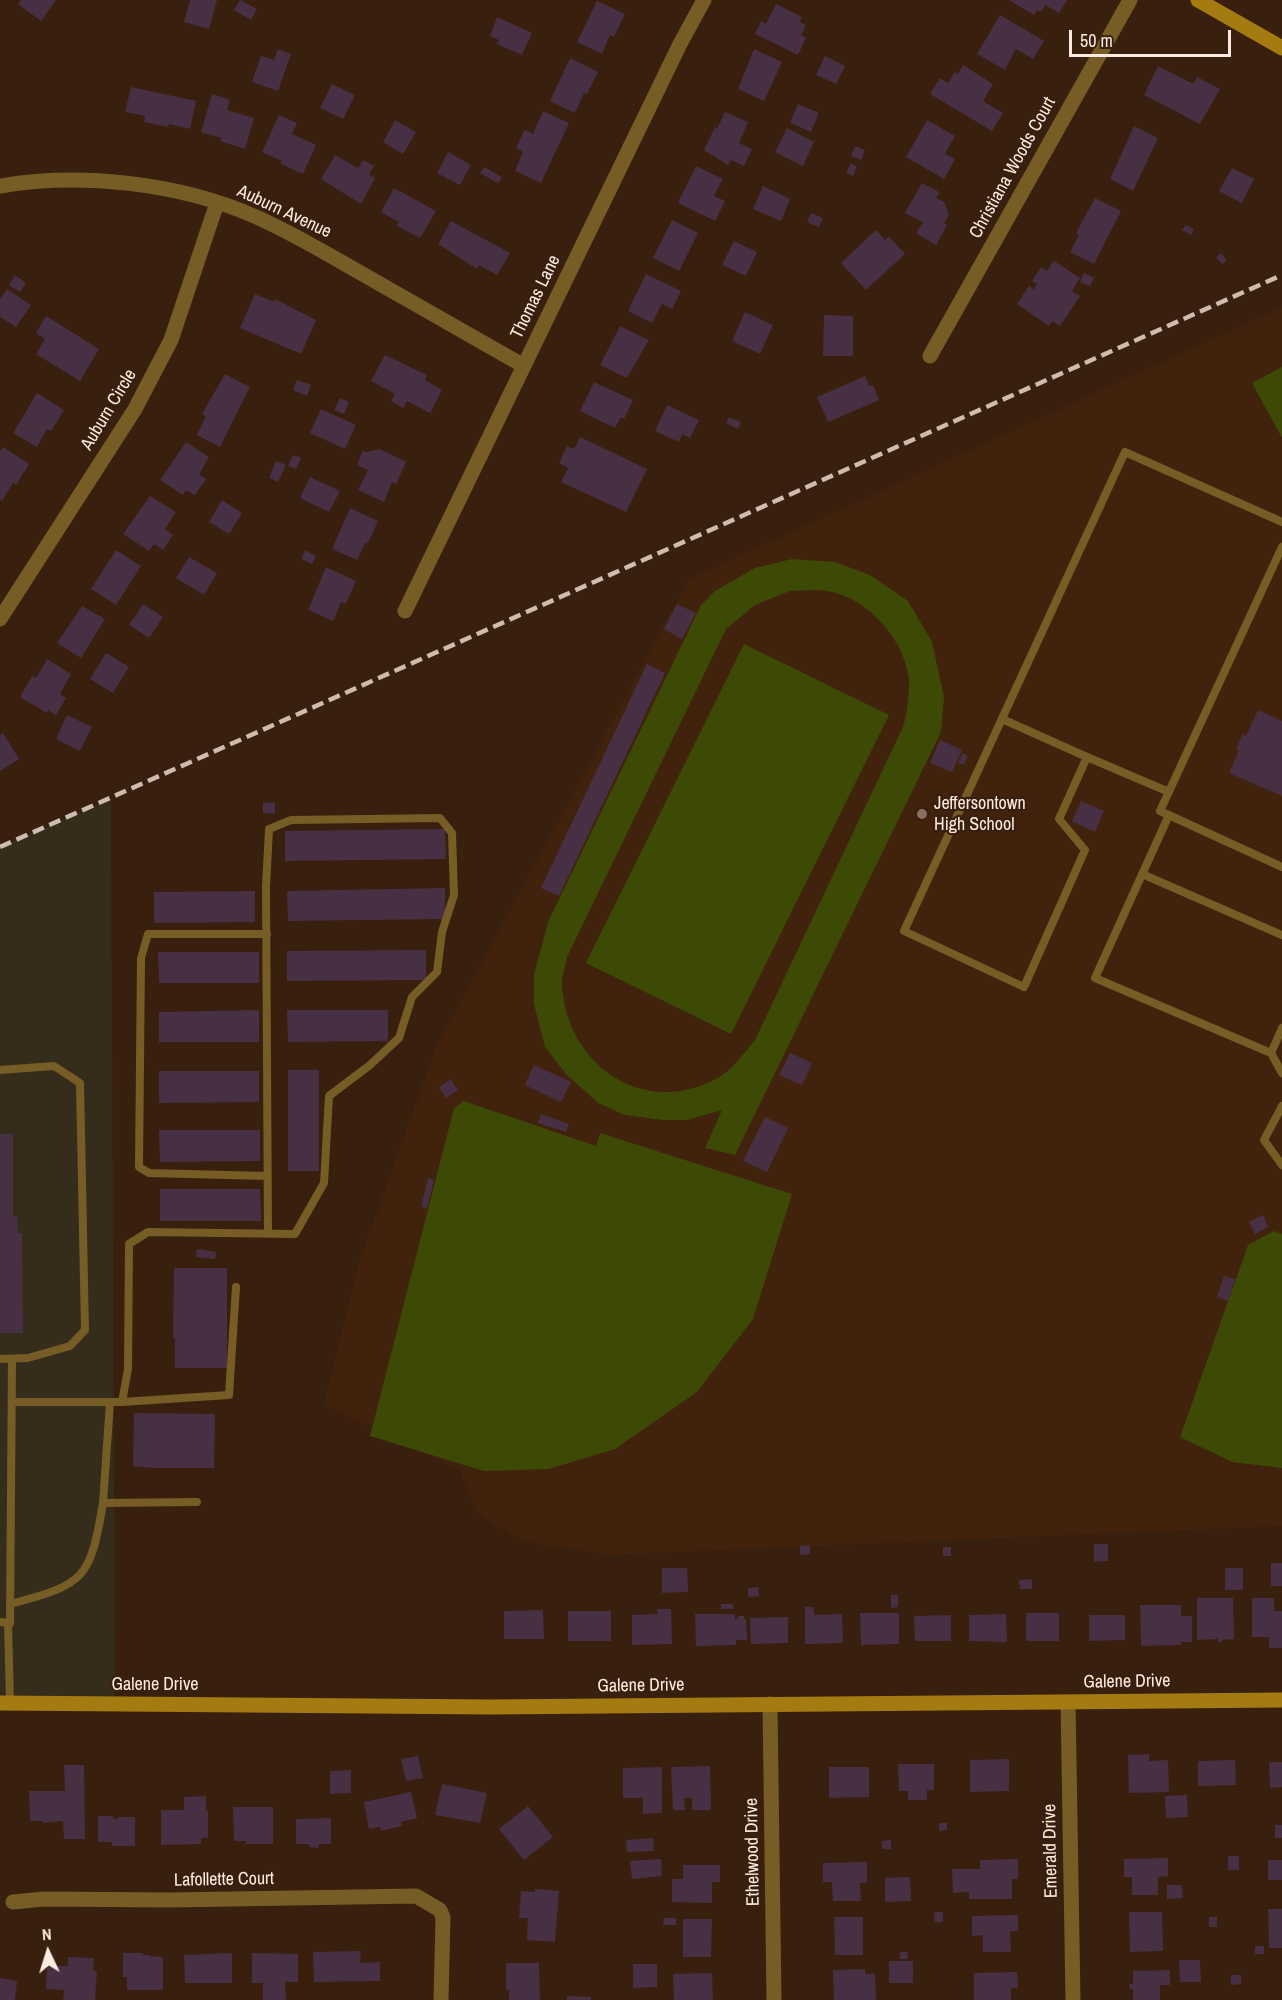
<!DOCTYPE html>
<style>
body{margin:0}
#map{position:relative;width:1282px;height:2000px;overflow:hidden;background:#381f0e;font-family:"Archivo Narrow",sans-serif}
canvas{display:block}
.north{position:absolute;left:18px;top:1922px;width:60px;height:60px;-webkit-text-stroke:4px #381f0e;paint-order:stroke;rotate:356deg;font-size:16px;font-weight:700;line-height:24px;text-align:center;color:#fdebe1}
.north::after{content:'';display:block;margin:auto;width:21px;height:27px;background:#fdebe1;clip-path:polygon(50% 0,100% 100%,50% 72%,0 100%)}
.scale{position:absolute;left:1069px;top:30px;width:162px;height:27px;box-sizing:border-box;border:3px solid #fdebe1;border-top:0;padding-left:8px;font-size:18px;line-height:21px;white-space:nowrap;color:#fdebe1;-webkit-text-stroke:4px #381f0e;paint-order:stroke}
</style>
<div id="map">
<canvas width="1282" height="2000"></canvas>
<div class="north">N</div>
<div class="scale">50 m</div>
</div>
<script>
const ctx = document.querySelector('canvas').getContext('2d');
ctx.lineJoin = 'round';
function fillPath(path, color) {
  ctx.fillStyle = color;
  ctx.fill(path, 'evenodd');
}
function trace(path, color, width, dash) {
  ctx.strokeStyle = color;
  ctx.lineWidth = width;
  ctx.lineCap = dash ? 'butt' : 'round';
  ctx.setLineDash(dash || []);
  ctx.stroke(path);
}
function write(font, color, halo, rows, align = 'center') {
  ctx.font = font + ' "Archivo Narrow",sans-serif';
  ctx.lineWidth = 4.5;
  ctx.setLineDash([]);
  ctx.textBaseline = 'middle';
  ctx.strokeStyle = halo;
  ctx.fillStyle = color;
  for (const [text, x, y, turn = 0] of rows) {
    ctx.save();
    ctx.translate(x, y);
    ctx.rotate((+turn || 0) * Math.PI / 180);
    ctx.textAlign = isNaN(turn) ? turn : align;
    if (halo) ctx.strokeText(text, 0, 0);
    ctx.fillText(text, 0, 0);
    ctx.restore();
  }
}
const commercial = new Path2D(`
 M111 798 115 1704 0 1703V847Z`);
const built = new Path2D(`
 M1282 307V1526L609 1555 524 1542 478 1514 459 1470 324 1404 357 1268 435 1049 689 579Z`);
const green = new Path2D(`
 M1282 367V438L1252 383Z
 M792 559 835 562 870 575 908 601 932 642 944 697 941 732 735 1155 705 1148 722 1110 687 1120H663L625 1115 598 1103 566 1074 545 1047 534 1004V975L548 922 701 605 715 591 755 568ZM790 591C801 591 815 589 827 591 867 597 906 640 909 681 909 697 907 713 903 727L755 1040C743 1054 733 1070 716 1079 642 1118 566 1064 562 984 562 975 566 965 567 957L726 629 755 605Z
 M744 644 889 715 731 1034 586 963Z
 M464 1101 596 1146 600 1133 792 1194 753 1319 697 1392 615 1449 549 1469 484 1471 370 1436 454 1108Z
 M1274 1231 1282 1234V1468L1232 1462 1180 1437 1248 1245Z`);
const building = new Path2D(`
 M21 0H56L41 21 18 4Z
 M190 0H217L209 29 184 22Z
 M240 0 257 9 251 20 234 10Z
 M1009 0H1067L1059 13 1045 5 1041 12 1037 10 1034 15Z
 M597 1 625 14 614 37 610 35 602 54 577 42Z
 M776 4 802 17 799 22 806 25 801 35 806 38 798 55 755 34 761 21 766 24Z
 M1000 15 1044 41 1033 59 1016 49 1005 70 977 54Z
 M497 17 532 33 522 55 497 44 499 40 490 36Z
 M278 49 291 54 278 91 252 82 261 56 274 60Z
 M754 49 782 62 764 101 738 89Z
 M825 56 845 66 836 84 816 75Z
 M570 58 598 72 587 94 584 93 575 113 550 101Z
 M963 65 993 84 983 101 1003 113 992 131 930 94 940 78 948 83 955 72 958 74Z
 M1158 66 1193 84 1197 77 1220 89 1200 124 1144 95Z
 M332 84 355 95 343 119 320 108Z
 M131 87 196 101 190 129 169 124 168 127 144 122 145 116 125 112Z
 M212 94 230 100 227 110 254 118 245 149 220 141 221 138 201 132Z
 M798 104 819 113 811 132 790 123Z
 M543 111 569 123 541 183 515 171 523 152 516 148 522 135 525 130 533 134Z
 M725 112 748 122 739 143 752 149 744 166 731 160 728 165 704 150 715 127 717 129Z
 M279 115 297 123 292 134 316 145 303 174 281 164 282 161 262 152Z
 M395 120 416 132 403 154 383 142Z
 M927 120 955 136 945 154 955 159 944 179 906 157Z
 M1134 126 1158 138 1133 191 1110 179Z
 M787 128 814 142 803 166 775 152Z
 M855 146 865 150 861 160 851 156Z
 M448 152 471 165 460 185 437 173Z
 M335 155 358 168 363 160 374 166 369 174 375 178 361 204 321 179Z
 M851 163 857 167 853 176 846 173Z
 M696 166 723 179 714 196 725 201 715 221 678 203Z
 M484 167 502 177 498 183 480 173Z
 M1232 168 1254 179 1242 203 1219 191Z
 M922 183 939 192 936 198 944 202 949 215 944 223 947 225 936 245 916 233 923 222 905 213Z
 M763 186 790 199 781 221 753 209Z
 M394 188 436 211 420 238 397 226 399 222 381 212Z
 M1095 198 1121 211 1094 264 1070 252 1079 235 1076 233Z
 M811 213 823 218 819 227 807 222Z
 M672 220 698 233 679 271 653 258Z
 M451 221 510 253 497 275 479 265 477 269 438 244Z
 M1186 225 1194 229 1191 235 1182 230Z
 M876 230 885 240 889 237 905 254 866 290 841 263Z
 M734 241 757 252 746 276 722 265Z
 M1221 253 1227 260 1222 264 1216 257Z
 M1054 261 1080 278 1072 291 1080 296 1060 326 1053 321 1049 326 1017 304 1029 286 1034 290 1035 287 1037 284 1032 281 1041 267 1047 271Z
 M1084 273 1094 278 1090 286 1080 282Z
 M646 274 681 291 672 309 662 304 652 323 628 311Z
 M15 275 26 283 20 292 9 285Z
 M7 289 31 305 16 327 0 317V299Z
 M255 294 274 302 275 299 316 320 301 354 240 328Z
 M745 312 773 325 760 354 732 341Z
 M824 315 853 316V356H823Z
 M46 316 99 349 80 381 36 354 45 339 36 333Z
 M620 326 649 340 627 378 600 365Z
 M385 355 427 375 425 380 442 390 430 413 407 401 403 408 391 401 395 394 371 381Z
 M225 374 250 387 220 447 197 435 206 416 202 414Z
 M865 376 869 386 873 385 879 400 828 422 817 397Z
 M297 380 311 385 307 396 293 390Z
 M594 382 633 400 624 419 621 417 615 428 580 411Z
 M37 393 64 410 51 431 47 429 37 447 13 433Z
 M340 398 349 402 344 414 334 410Z
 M667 405 699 420 690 438 682 434 679 442 655 431Z
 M321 409 356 425 345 449 310 433Z
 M729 417 741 422 738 429 726 423Z
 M580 437 647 469 626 512 561 482 568 468 559 463 567 446 574 449Z
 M186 442 209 457 199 474 206 479 195 495 186 490 183 495 160 480Z
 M3 447 29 464 16 485 13 483 2 501 0 500V452Z
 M380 449 406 462 396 484 392 482 384 502 358 490 368 470 357 465 363 450 366 452Z
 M293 455 301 458 296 469 288 466Z
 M276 461 286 465 278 482 269 478Z
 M310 477 340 491 329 512 300 498Z
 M150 496 176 512 165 529 173 535 163 550 154 544 149 551 123 534Z
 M222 500 242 513 229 534 209 522Z
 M350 508 378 521 368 543 366 542 357 560 332 549Z
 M116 550 141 566 116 605 91 589Z
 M305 550 316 556 312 564 301 559Z
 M189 557 217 573 204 595 176 578Z
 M326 567 356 581 346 604 341 602 333 621 308 610Z
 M143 604 163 617 149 638 129 625Z
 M677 604 696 613 682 639 664 629Z
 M82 606 105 619 81 658 57 643Z
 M106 653 129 667 113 693 90 679Z
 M47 659 71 674 60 694 66 698 56 715 48 710 47 713 20 697 32 676 36 678Z
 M647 664 665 673 559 896 541 888Z
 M1258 710 1282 721V796L1229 773 1239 750 1236 749 1243 734 1246 736Z
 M67 715 92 727 80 751 56 739Z
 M3 733 19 759 0 771V735Z
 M940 740 962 750 952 772 930 763Z
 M963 753 968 756 964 765 958 763Z
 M1081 801 1104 811 1095 832 1072 821Z
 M263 802 275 803V814L263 813Z
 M445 829 446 859 285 861V831Z
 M445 888V919L288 921 287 891Z
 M255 891V922L154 923V892Z
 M426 950V980L287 981V951Z
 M158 952H259V983H159Z
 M259 1010V1042H159V1012Z
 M287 1010H388V1041L288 1042Z
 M790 1053 812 1063 802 1085 779 1075Z
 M534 1065 571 1082 561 1102 525 1085Z
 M288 1070H319V1171H288Z
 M159 1071H259V1102L159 1103Z
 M451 1079 458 1090 446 1098 439 1087Z
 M541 1114 569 1124 566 1132 538 1123Z
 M765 1117 788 1128 767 1172 743 1161Z
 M159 1130H260V1161L160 1162Z
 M0 1134H13V1216H17L18 1233H22L23 1333H0Z
 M428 1178 434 1180 427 1208 421 1207Z
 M160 1189H260L261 1221H160Z
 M1263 1215 1268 1227 1255 1234 1249 1222Z
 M197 1249 216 1252 215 1259 196 1257Z
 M174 1268H227V1368H175V1338H173Z
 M1224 1276 1235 1279 1228 1301 1217 1297Z
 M134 1413 215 1414 214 1468H155L133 1466Z
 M1094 1544H1108V1561L1094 1562Z
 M810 1545V1554L800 1555V1546Z
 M943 1547H951V1556H943Z
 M1271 1563H1282V1586H1271Z
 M662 1568H687L688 1592 662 1593Z
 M1225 1568H1243V1590H1225Z
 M1032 1579V1589H1020L1019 1580Z
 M758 1587 759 1596 748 1597V1588Z
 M891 1595H898V1607L891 1608Z
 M1197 1598H1233L1234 1639 1222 1640V1642H1218V1639L1197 1640Z
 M1252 1598H1274V1611H1282V1648H1269V1637H1252Z
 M721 1604H733V1609H721Z
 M1140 1605H1181V1616H1192V1642H1181V1645L1141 1646Z
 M805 1607H814V1615L842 1614 843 1643 805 1644Z
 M657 1609H671L672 1644 632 1645V1615L658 1614Z
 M543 1610 544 1639H504V1611Z
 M568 1611H611V1641H568Z
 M860 1613H899V1644L861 1645Z
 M1026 1613H1059V1641H1026Z
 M695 1614H735V1619H738V1616H744V1619H746L747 1640H736V1645L696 1646Z
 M1006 1614 1007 1642 969 1641V1615Z
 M951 1615V1641H915L914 1616Z
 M1089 1615H1125V1640L1089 1641Z
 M788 1617V1643L751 1644 750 1618Z
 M1149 1754V1761L1168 1760 1169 1792 1129 1793 1128 1755Z
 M418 1756 423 1778 406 1781 401 1759Z
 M1009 1759V1791L970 1792V1760Z
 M1235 1760 1236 1785 1198 1786V1761Z
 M1269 1762H1282V1787L1270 1788Z
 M898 1764H934V1790H927V1800H908V1791H899Z
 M64 1765H84L85 1839H64L63 1821 43 1823V1821H30L29 1791H65Z
 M710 1766 711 1810H692V1798H684L685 1810H673L671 1767Z
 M662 1767V1813L643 1814V1798H623V1768Z
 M829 1767H869V1797L829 1798Z
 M351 1770V1793L330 1794V1771Z
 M442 1784 487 1793 480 1823 435 1815Z
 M411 1792 417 1818 401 1822 402 1826 381 1831 380 1827 369 1829 364 1802Z
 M1187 1795 1188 1817 1166 1818 1165 1796Z
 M206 1796V1811H208V1838H201V1844L161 1845V1810H184V1797Z
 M528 1806 553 1837 524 1860 499 1829Z
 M233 1807H273V1844H246V1841H234Z
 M98 1816H113V1819H118V1817H135V1846H112V1842H98Z
 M331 1818V1844H319V1848L309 1847V1844H296V1819Z
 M939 1823H947V1830L939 1831Z
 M1275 1825H1282V1838H1275Z
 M653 1838 654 1851 627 1852 626 1840Z
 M891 1840V1849H882V1841Z
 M1228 1856H1239V1870H1228Z
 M1168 1858V1876L1158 1877V1895H1132V1877H1124V1859Z
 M661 1859 662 1876 632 1879 630 1861Z
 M1018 1859V1879H1012V1899H969V1892L953 1893 952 1869H980V1860Z
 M1268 1860H1282V1880H1268Z
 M867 1862V1883H860L861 1901H833L832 1882H823V1863Z
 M683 1865H720V1882H712V1903L672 1902V1879H683Z
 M910 1877 911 1901 885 1902V1878Z
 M1167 1885H1182L1183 1898 1167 1899Z
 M535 1889 559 1891 555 1942 527 1940 528 1918H519L521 1891 535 1892Z
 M1268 1909H1282V1948H1269Z
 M934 1912H943V1922H935Z
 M1129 1912H1162L1163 1951 1130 1952Z
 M1018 1915V1931H1010L1011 1952H983V1935L972 1936V1916Z
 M834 1917H863V1955H835Z
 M1209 1917H1217V1927H1209Z
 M664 1918H676V1925H663Z
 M683 1919H712L711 1957H683Z
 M1255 1946H1264V1954H1255Z
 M361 1951 360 1963 380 1962V1981L314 1982 313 1952Z
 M900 1952H908L907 1959H900Z
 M123 1953H143V1955H150V1956L163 1957V1990H127V1977H123Z
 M232 1953V1983H185L184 1955Z
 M252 1953 298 1954V1982H285L286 2000H263V1983H252Z
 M68 1957 94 1958 93 1971H97L95 2000H63L64 1990 46 1989 47 1966H68Z
 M1179 1960H1200L1201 1982H1180Z
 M889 1961H913V1983H889Z
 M506 1963H539L540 2000H509V1990H506Z
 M633 1964H657V1987L633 1988Z
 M865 1969V1974H875L876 2000H834L833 1970Z
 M1170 1970V1985H1160V2000H1133V1989H1130L1129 1984H1133V1971Z
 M1017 1972 1018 1988H1011V2000H974V1973Z
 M712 1973 713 2000H674L673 1974Z
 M1231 1975H1241V1984L1231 1985Z
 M0 1978 17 1981 15 2000H0Z
 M567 1996 591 1997V2000H567Z`);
const lane = new Path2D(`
 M1282 547 1160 811 1282 867
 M1002 719 1087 757
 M1169 792 1087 757 1059 819 1085 850 1024 987 904 931 1125 452 1282 522
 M1169 815 1095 978 1271 1053 1282 1073
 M1142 874 1282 935
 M267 934H148L141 958 139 1167 149 1173 267 1176
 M1271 1053 1282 1028
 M0 1070 54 1066 80 1083 85 1330 70 1346 28 1358 0 1359
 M1282 1106 1264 1140 1282 1165
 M12 1402H122L128 1369 129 1244 148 1232 295 1234 324 1183 329 1096 370 1065 399 1038 412 997 437 972 442 932 454 895 452 833 440 818 291 820 269 829 266 887 268 1233
 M110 1402 103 1503 197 1502
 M122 1402 229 1395 236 1287
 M10 1604C85 1584 90 1580 103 1503
 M0 1622 10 1623 12 1359
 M8 1622 10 1703`);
const street = new Path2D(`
 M0 186C80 172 179 183 254 216 293 233 329 255 366 276 419 306 472 336 524 366
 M930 356 1130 0
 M405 611 680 44 704 0
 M0 619 135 409 171 340 217 203
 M1068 1702 1073 2000
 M770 1704 774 2000
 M13 1902 44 1899 170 1900 416 1896 440 1910 443 1918 441 2000`);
const secondary = new Path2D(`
 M1198 0 1282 48
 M0 1703 491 1707 1282 1700`);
const rail = new Path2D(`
 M0 847 1282 275`);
const markers = [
 [922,814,6,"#8d6e63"]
];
const streetNames = [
 ["Christiana Woods Court",1013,168,-61],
 ["Auburn Avenue",284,212,25],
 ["Thomas Lane",536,297,-64],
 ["Auburn Circle",109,410,-59],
 ["Galene Drive",1127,1682,-1],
 ["Galene Drive",155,1685],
 ["Galene Drive",641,1686,-1],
 ["Emerald Drive",1051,1851,-91],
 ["Ethelwood Drive",753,1852,-91],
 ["Lafollette Court",224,1880,-1]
];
const poiNames = [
 ["Jeffersontown",934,804],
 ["High School",934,825]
];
fillPath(commercial, '#352c1c');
fillPath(built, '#41220d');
fillPath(green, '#3c4a06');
fillPath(building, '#483044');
trace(lane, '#765d26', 8);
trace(street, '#765d26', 15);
trace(secondary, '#a47b10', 15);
trace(rail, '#cfbcb0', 4.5, [12, 6]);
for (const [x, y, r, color] of markers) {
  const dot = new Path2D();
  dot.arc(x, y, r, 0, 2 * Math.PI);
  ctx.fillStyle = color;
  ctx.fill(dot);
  trace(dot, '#381f0e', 2);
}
write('18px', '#fdebe1', '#381f0e', streetNames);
write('18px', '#fdebe1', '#381f0e', poiNames, 'left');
</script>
